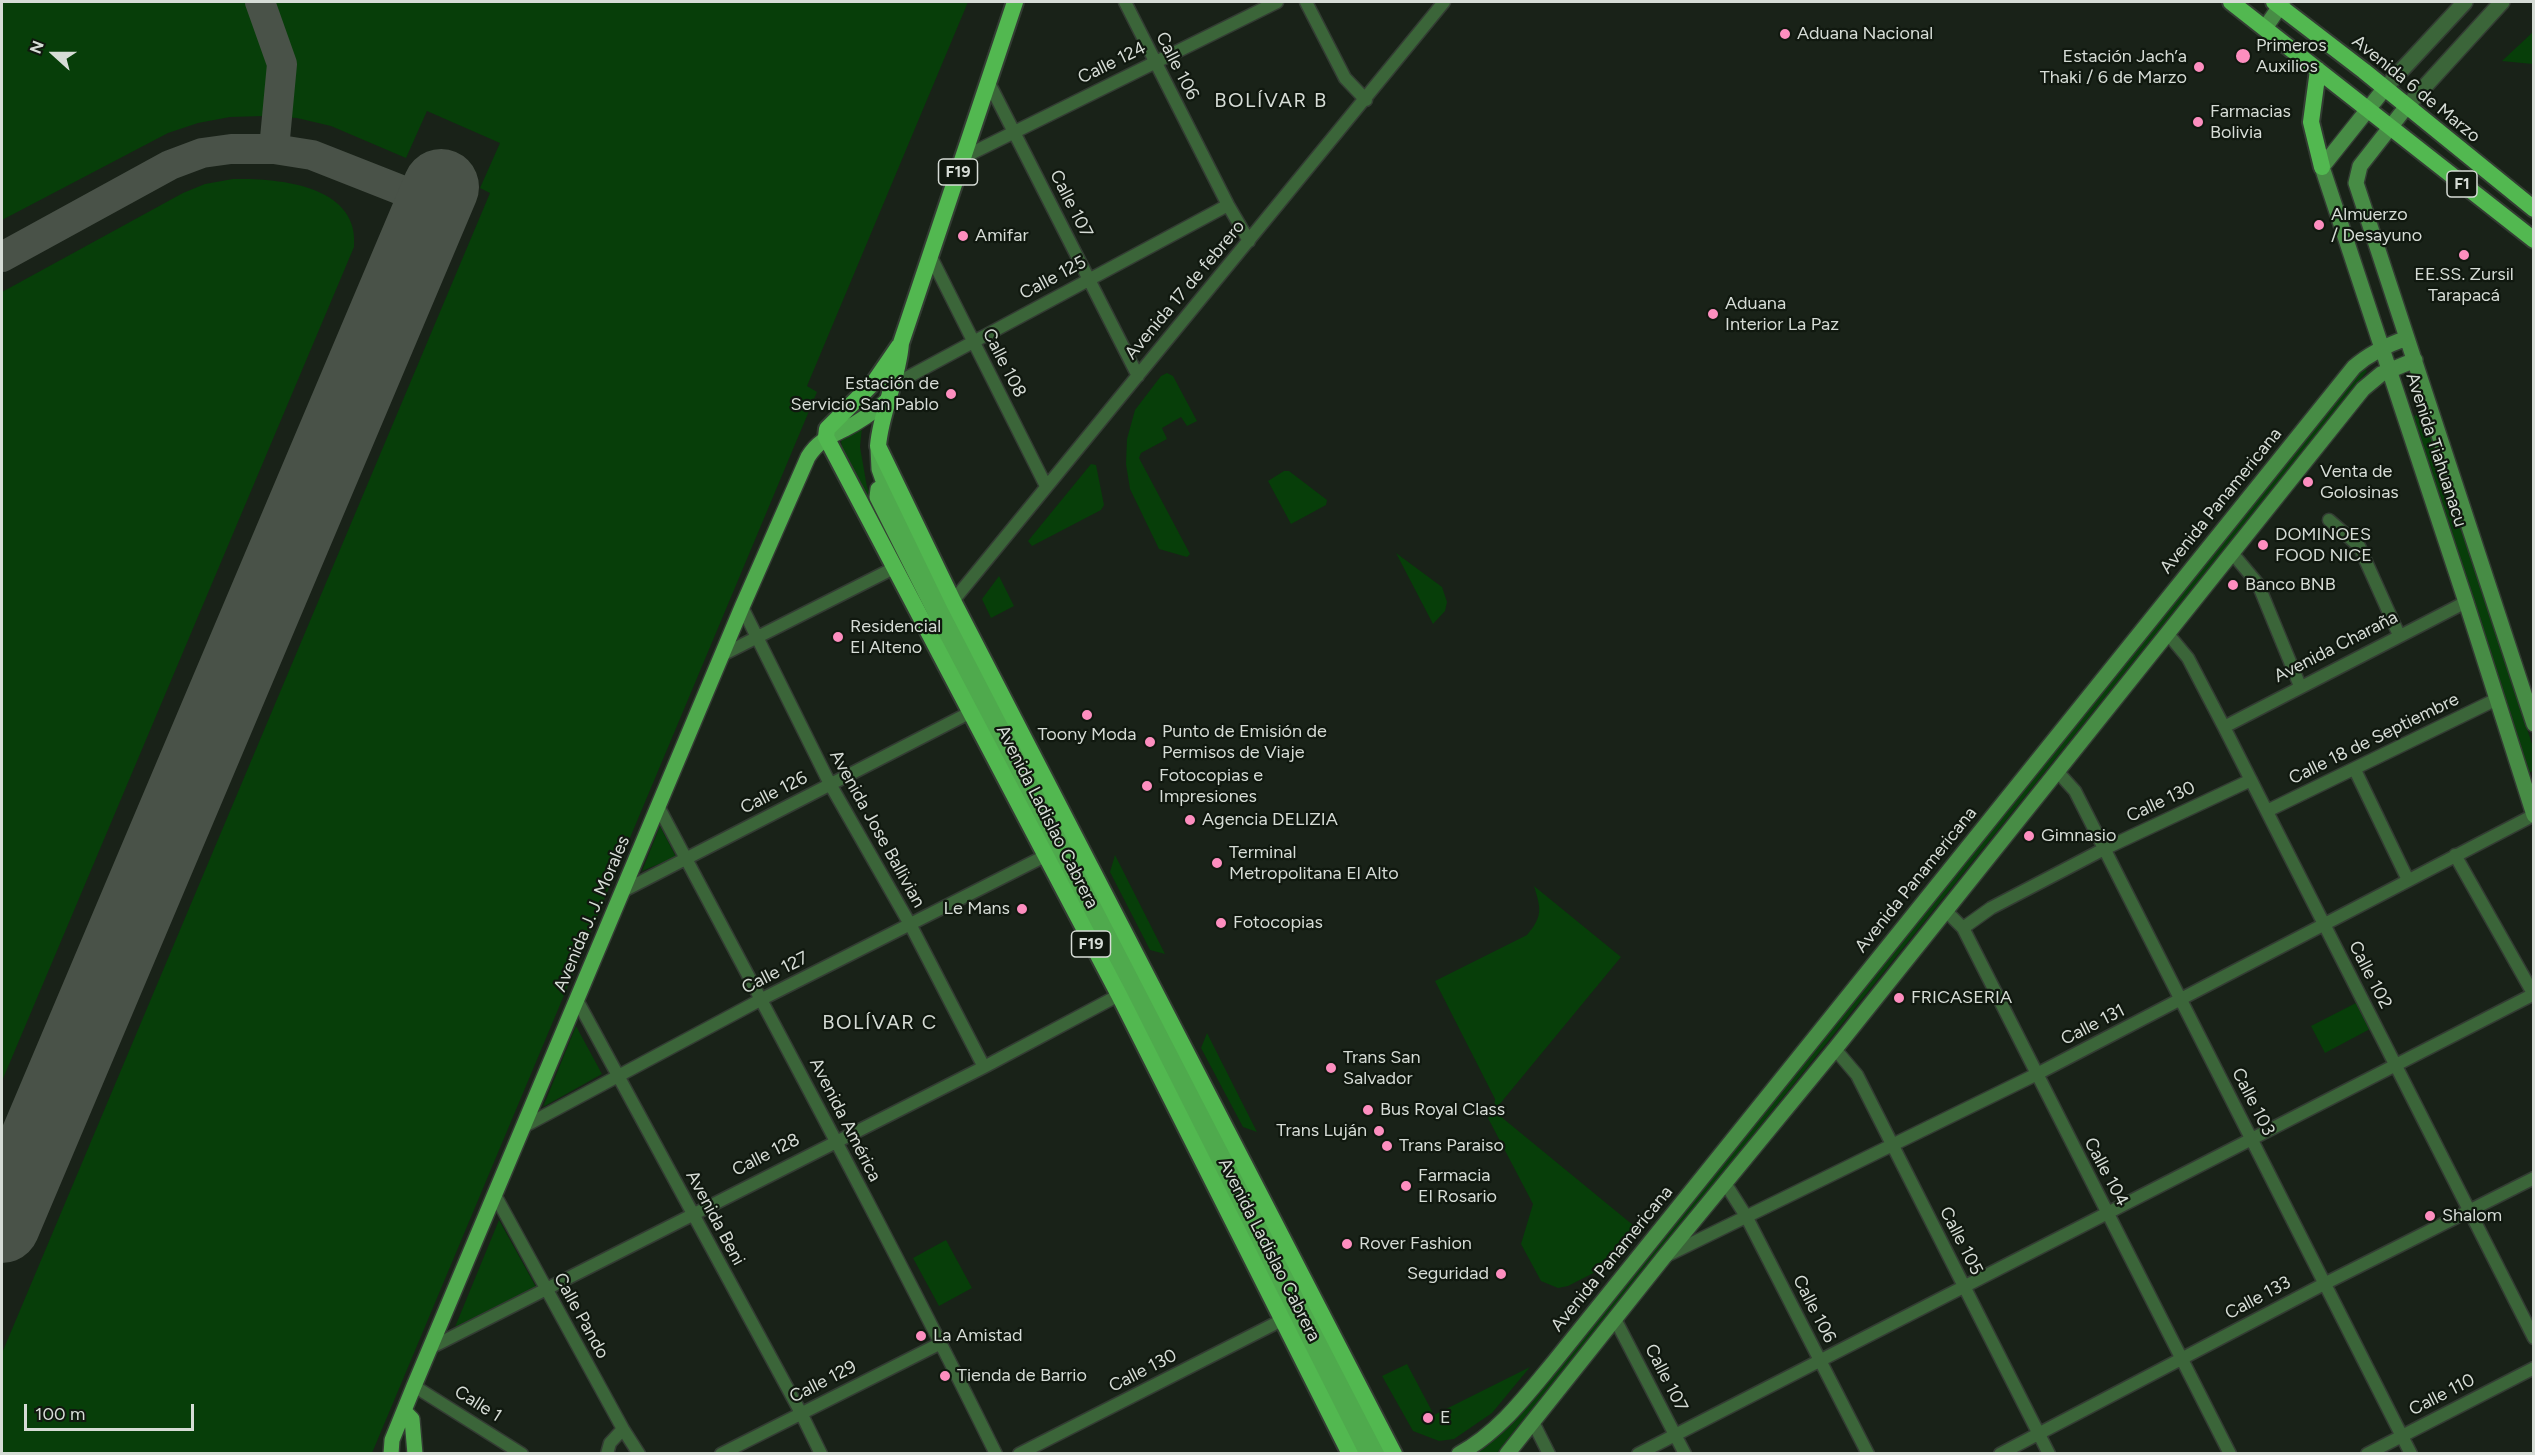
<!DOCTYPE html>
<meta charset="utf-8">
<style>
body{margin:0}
#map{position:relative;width:2535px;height:1455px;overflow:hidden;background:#192218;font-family:Figtree,sans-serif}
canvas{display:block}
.frame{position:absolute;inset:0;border:3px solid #d6dcd6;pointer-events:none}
.north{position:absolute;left:24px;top:24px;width:60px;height:60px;-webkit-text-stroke:4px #10180f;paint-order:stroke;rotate:291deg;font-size:16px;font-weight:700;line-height:24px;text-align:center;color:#d6dcd6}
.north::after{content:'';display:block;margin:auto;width:21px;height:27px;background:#d6dcd6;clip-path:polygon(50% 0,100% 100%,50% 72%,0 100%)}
.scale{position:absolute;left:24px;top:1404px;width:170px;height:27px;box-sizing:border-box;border:3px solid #d6dcd6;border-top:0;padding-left:8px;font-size:18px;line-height:21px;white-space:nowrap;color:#d6dcd6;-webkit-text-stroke:4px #10180f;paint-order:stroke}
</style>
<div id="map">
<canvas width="2535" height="1455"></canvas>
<div class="frame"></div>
<div class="north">N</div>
<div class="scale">100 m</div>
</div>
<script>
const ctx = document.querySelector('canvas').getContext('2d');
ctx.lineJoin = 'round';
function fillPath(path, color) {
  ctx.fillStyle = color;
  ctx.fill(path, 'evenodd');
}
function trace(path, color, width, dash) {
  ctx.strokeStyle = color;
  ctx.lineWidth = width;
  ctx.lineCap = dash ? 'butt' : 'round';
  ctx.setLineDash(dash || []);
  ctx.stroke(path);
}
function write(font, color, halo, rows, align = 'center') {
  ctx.font = font + ' Figtree,sans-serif';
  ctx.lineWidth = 4.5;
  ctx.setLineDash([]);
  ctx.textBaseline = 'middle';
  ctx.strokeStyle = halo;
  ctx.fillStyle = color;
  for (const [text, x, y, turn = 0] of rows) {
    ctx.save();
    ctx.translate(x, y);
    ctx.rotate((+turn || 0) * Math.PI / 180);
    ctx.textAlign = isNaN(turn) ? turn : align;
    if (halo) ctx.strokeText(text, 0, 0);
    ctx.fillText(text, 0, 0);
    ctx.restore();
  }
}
const green = new Path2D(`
 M2 2H968L807 386 817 392 372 1453H2V1353L490 193 480 188 500 143 427 111 406 158 331 126 297 118 264 116 230 117 198 123 168 133 2 220Z
 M2533 32V64L2502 61Z
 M233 179C278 178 360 185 354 247L2 1081V292L183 193 205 184Z
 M2361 366 2367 371 1497 1453 1474 1454 1525 1410Z
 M1167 373 1173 376 1197 421 1187 426 1181 417 1162 428 1167 439 1141 453 1139 458 1190 554 1187 557 1159 549 1130 489 1126 464 1127 439 1135 410 1161 376Z
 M2424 412 2533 747V771L2528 773 2412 417Z
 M862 427 860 447 867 487 946 649 843 452 841 441 852 430Z
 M1091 464 1096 465 1104 505 1101 510 1032 546 1028 541Z
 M1284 471H1289L1327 500 1326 505 1291 524 1268 481Z
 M1396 553 1442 587 1447 602 1445 611 1433 624Z
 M999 576 1014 606 991 618 982 599Z
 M660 826 676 857 642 871Z
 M1115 855 1165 954 1150 950 1110 872Z
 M1534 886 1621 957 1494 1111 1639 1230 1613 1263 1568 1286 1558 1288 1541 1281 1521 1244 1533 1204 1488 1118 1494 1110 1495 1099 1435 981 1527 935C1543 916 1541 909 1534 886Z
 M2356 1003 2370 1029 2325 1053 2311 1026Z
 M576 1026 602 1074 543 1107Z
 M1207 1033 1257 1132 1243 1127 1201 1048Z
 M499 1220 536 1287 455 1327Z
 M946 1240 972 1288 939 1306 913 1258Z
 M1407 1364 1434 1415 1530 1367 1492 1413 1454 1439 1439 1441 1413 1431 1382 1376Z`);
const taxiway = new Path2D(`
 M260 2 282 64 274 149
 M2 257 170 165 202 153 231 149H274L312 155 434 203`);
const runway = new Path2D(`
 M2 1225 441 187`);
const minor = new Path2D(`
 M1125 2 1228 205 1249 241
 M1306 2 1345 78 1366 100
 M988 81 1138 376
 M962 158 1277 2
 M930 255 1046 486
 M895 384 1228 205
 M2329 520 2359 546 2399 635
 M2233 554 2258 584 2300 686
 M953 601 1444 2
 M742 607 830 784 911 926 984 1067
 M2168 634 2188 658 2224 727 2534 1338
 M722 655 894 568
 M2224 727 2466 602
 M2355 770 2408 880
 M2057 771 2075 791 2411 1454
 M658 806C772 1021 888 1235 996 1454
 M2267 811 2497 699
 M2455 855 2534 995
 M625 890 971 712
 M1946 911 1963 928 2230 1454
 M1963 928 1991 908 2104 849 2251 780
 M577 1000 801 1413 821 1454
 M1835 1049 1857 1075 2049 1454
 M523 1127 762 999 1045 856
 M1725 1183 1746 1216 1868 1454
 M495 1195 623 1429 639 1454
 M1668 1255 2035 1075 2534 815
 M1615 1319 1685 1454
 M430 1348 984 1067 1119 995
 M414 1386 522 1454
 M1533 1422 1549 1454
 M607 1454 610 1443 623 1429
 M721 1454 941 1343
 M1019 1454 1282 1320
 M1638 1454 2534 994
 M2000 1454 2324 1284 2534 1178
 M2367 1454 2534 1368`);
const tertiary = new Path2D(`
 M2385 88 2465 2
 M2407 106 2502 2`);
const secondary = new Path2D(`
 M2265 28 2283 2
 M2385 88 2322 167 2466 602 2534 815
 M2407 106 2360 166 2356 183 2534 724
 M1459 1454C1499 1432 1525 1397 1554 1362L2354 367C2370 353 2387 345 2407 338
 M1507 1454 1664 1257 1835 1049 2363 389 2381 374 2415 360`);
const primary = new Path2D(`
 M878 449 879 469 886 489 1381 1454
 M886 489H878L877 497 1048 835 1366 1454
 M404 1411 412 1419 415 1454
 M391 1454 392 1440 414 1386 742 607 808 457C818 441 829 437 845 429 861 421 876 410 889 399`);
const trunk = new Path2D(`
 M1015 2 901 343C898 381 881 410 878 446L953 601 1394 1454
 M2231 2 2534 240
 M2274 2 2364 71 2534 209
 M2318 70 2311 122 2322 167
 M899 346 875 381 827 429 826 437 1119 995 1350 1454`);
const markers = [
 [1785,34,6,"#fd8ebf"],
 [2243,56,8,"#fd8ebf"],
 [2199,67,6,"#fd8ebf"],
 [2198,122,6,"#fd8ebf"],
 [2319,225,6,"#fd8ebf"],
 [963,236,6,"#fd8ebf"],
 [2464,255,6,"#fd8ebf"],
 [1713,314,6,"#fd8ebf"],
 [951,394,6,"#fd8ebf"],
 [2308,482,6,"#fd8ebf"],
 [2263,545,6,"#fd8ebf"],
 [2233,585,6,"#fd8ebf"],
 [838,637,6,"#fd8ebf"],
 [1087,715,6,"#fd8ebf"],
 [1150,742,6,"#fd8ebf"],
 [1147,786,6,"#fd8ebf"],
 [1190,820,6,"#fd8ebf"],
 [2029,836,6,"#fd8ebf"],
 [1217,863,6,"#fd8ebf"],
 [1022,909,6,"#fd8ebf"],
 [1221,923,6,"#fd8ebf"],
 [1899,998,6,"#fd8ebf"],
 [1331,1068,6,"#fd8ebf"],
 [1368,1110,6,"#fd8ebf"],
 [1379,1131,6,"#fd8ebf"],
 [1387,1146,6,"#fd8ebf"],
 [1406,1186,6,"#fd8ebf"],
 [2430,1216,6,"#fd8ebf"],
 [1347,1244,6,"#fd8ebf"],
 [1501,1274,6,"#fd8ebf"],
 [921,1336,6,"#fd8ebf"],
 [945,1376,6,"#fd8ebf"],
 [1428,1418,6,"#fd8ebf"]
];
const shields = [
 [958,172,39],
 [2462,184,30],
 [1091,944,39]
];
const shieldNames = [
 ["F19",958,172],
 ["F1",2462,184],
 ["F19",1091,944]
];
const poiNames = [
 ["Aduana Nacional",1797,34],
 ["Primeros",2256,46],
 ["Auxilios",2256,67],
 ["Estación Jach’a",2187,57,"right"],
 ["Thaki / 6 de Marzo",2187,78,"right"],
 ["Farmacias",2210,112],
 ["Bolivia",2210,133],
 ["Almuerzo",2331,215],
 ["/ Desayuno",2331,236],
 ["Amifar",975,236],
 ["EE.SS. Zursil",2464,275,"center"],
 ["Tarapacá",2464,296,"center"],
 ["Aduana",1725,304],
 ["Interior La Paz",1725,325],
 ["Estación de",939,384,"right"],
 ["Servicio San Pablo",939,405,"right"],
 ["Venta de",2320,472],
 ["Golosinas",2320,493],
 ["DOMINOES",2275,535],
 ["FOOD NICE",2275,556],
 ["Banco BNB",2245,585],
 ["Residencial",850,627],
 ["El Alteno",850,648],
 ["Punto de Emisión de",1162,732],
 ["Permisos de Viaje",1162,753],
 ["Toony Moda",1087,735,"center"],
 ["Fotocopias e",1159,776],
 ["Impresiones",1159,797],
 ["Agencia DELIZIA",1202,820],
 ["Gimnasio",2041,836],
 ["Terminal",1229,853],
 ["Metropolitana El Alto",1229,874],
 ["Le Mans",1010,909,"right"],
 ["Fotocopias",1233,923],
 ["FRICASERIA",1911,998],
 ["Trans San",1343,1058],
 ["Salvador",1343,1079],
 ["Bus Royal Class",1380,1110],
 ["Trans Luján",1367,1131,"right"],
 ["Trans Paraiso",1399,1146],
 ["Farmacia",1418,1176],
 ["El Rosario",1418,1197],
 ["Shalom",2442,1216],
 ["Rover Fashion",1359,1244],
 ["Seguridad",1489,1274,"right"],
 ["La Amistad",933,1336],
 ["Tienda de Barrio",957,1376],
 ["E",1440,1418]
];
const streetNames = [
 ["Calle 124",1112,63,-26],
 ["Calle 106",1177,66,63],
 ["Avenida 6 de Marzo",2416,89,39],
 ["Calle 107",1071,204,63],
 ["Calle 125",1053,278,-28],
 ["Avenida 17 de febrero",1185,290,-50],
 ["Calle 108",1004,363,63],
 ["Avenida Tiahuanacu",2436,450,72],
 ["Avenida Panamericana",2221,501,-51],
 ["Avenida Charaña",2336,647,-27],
 ["Calle 18 de Septiembre",2374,739,-26],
 ["Calle 126",774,793,-27],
 ["Calle 130",2161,802,-25],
 ["Avenida Ladislao Cabrera",1047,817,63],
 ["Avenida Jose Ballivian",877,829,61],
 ["Avenida Panamericana",1916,880,-51],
 ["Avenida J. J. Morales",592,914,-67],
 ["Calle 127",775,973,-27],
 ["Calle 102",2370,975,63],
 ["Calle 131",2093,1025,-27],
 ["Calle 103",2253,1102,63],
 ["Avenida América",845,1120,63],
 ["Calle 128",766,1155,-27],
 ["Calle 104",2106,1172,62],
 ["Avenida Beni",715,1218,62],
 ["Calle 105",1961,1241,63],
 ["Avenida Ladislao Cabrera",1269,1250,63],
 ["Avenida Panamericana",1612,1259,-51],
 ["Calle 133",2258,1298,-28],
 ["Calle 106",1814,1309,63],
 ["Calle Pando",581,1316,61],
 ["Calle 130",1143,1371,-27],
 ["Calle 107",1666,1378,63],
 ["Calle 129",823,1382,-27],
 ["Calle 110",2442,1395,-27],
 ["Calle 1",478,1404,32]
];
const neighbourhoodNames = [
 ["BOLÍVAR B",1271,101],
 ["BOLÍVAR C",880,1023]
];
fillPath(green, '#073e09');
trace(taxiway, '#495248', 30);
trace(runway, '#495248', 76);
trace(minor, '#333c33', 15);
trace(tertiary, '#333c33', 18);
trace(secondary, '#333c33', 18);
trace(primary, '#333c33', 18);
trace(trunk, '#333c33', 20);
trace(minor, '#3b6539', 12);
trace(tertiary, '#3b6539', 15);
trace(secondary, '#478c45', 15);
trace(primary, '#4faa4d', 15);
trace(trunk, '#52b850', 16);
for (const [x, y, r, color] of markers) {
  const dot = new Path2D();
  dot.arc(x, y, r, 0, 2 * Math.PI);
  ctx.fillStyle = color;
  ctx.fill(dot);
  trace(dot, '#10180f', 2);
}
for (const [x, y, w] of shields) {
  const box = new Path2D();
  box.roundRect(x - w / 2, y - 13, w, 26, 4.5);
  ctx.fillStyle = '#10180f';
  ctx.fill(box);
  trace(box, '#d6dcd6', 1.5);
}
write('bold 16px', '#d6dcd6', null, shieldNames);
write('18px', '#d6dcd6', '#10180f', poiNames, 'left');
write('18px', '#d6dcd6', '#10180f', streetNames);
ctx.letterSpacing = '1.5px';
write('20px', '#d6dcd6', '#10180f', neighbourhoodNames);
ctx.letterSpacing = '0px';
</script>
